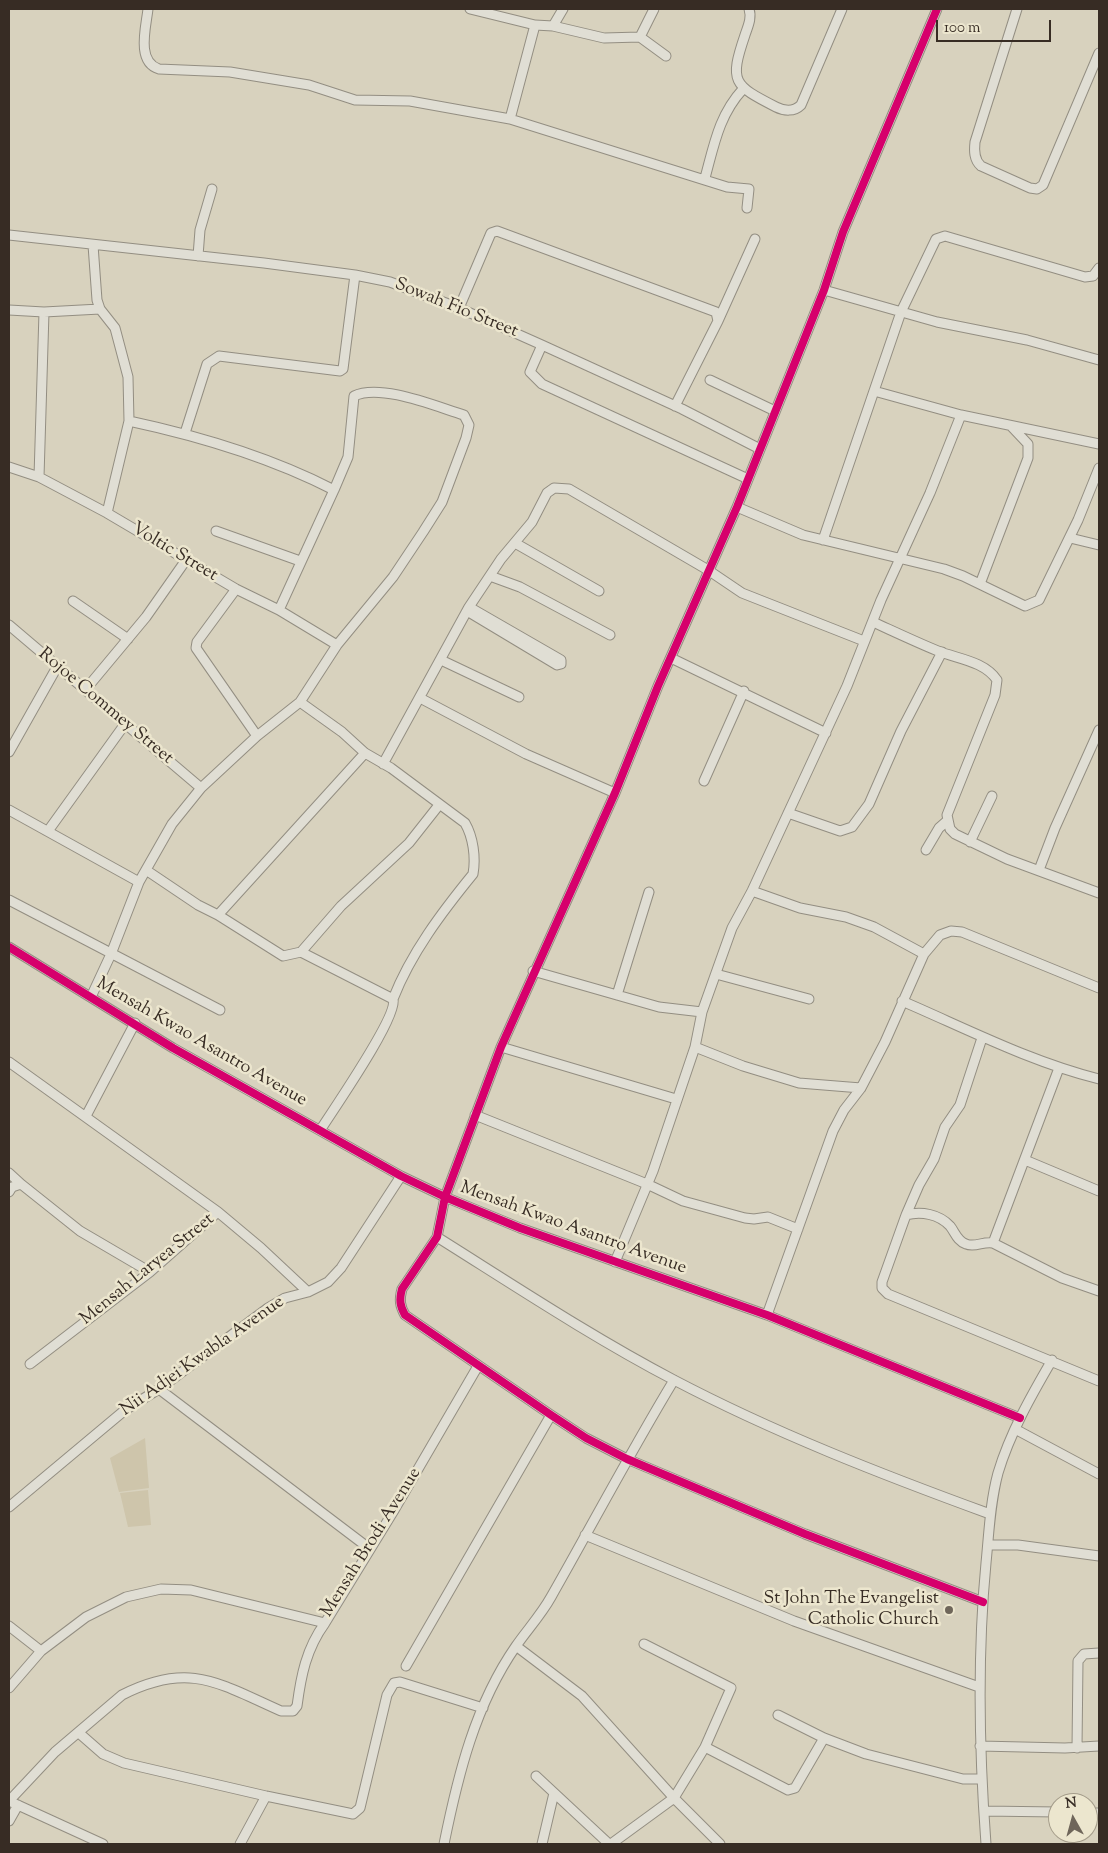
<!DOCTYPE html>
<style>
body{margin:0}
#map{position:relative;width:1108px;height:1853px;overflow:hidden;background:#d8d2be;font-family:"Sorts Mill Goudy",serif}
canvas{display:block}
.frame{position:absolute;inset:0;border:10px solid #372c24;pointer-events:none}
.north{position:absolute;left:1048px;top:1793px;width:50px;height:50px;box-sizing:border-box;background:#ece6ce;border:1px solid #a49c8a;border-radius:50%;rotate:353deg;font-size:14px;font-weight:700;line-height:20px;text-align:center;color:#372c24}
.north::after{content:'';display:block;margin:auto;width:18px;height:22px;background:#6f665a;clip-path:polygon(50% 0,100% 100%,50% 72%,0 100%)}
.scale{position:absolute;left:936px;top:20px;width:115px;height:22px;box-sizing:border-box;border:2px solid #372c24;border-top:0;padding-left:6px;font-size:15px;line-height:18px;white-space:nowrap;color:#372c24;-webkit-text-stroke:4px #ece6ce;paint-order:stroke}
</style>
<div id="map">
<canvas width="1108" height="1853"></canvas>
<div class="frame"></div>
<div class="north">N</div>
<div class="scale">100 m</div>
</div>
<script>
const ctx = document.querySelector('canvas').getContext('2d');
ctx.lineJoin = 'round';
function fillPath(path, color) {
  ctx.fillStyle = color;
  ctx.fill(path, 'evenodd');
}
function trace(path, color, width, dash) {
  ctx.strokeStyle = color;
  ctx.lineWidth = width;
  ctx.lineCap = dash ? 'butt' : 'round';
  ctx.setLineDash(dash || []);
  ctx.stroke(path);
}
function write(font, color, halo, rows, align = 'center') {
  ctx.font = font + ' "Sorts Mill Goudy",serif';
  ctx.lineWidth = 5;
  ctx.setLineDash([]);
  ctx.textBaseline = 'middle';
  ctx.strokeStyle = halo;
  ctx.fillStyle = color;
  for (const [text, x, y, turn = 0] of rows) {
    ctx.save();
    ctx.translate(x, y);
    ctx.rotate((+turn || 0) * Math.PI / 180);
    ctx.textAlign = isNaN(turn) ? turn : align;
    if (halo) ctx.strokeText(text, 0, 0);
    ctx.fillText(text, 0, 0);
    ctx.restore();
  }
}
const green = new Path2D(`
 M145 1438 149 1488 119 1492 110 1458Z
 M148 1490 151 1525 128 1527 120 1493Z`);
const minor = new Path2D(`
 M148 9C146 27 136 62 159 69L230 72 309 85 355 100 410 101 510 119 727 187 749 189 747 208
 M470 9 535 25
 M749 9C752 18 748 26 745 35 729 82 733 85 776 107 784 111 794 112 801 105L842 9
 M937 9 843 232 824 290 737 507 658 686 615 793 501 1047 445 1197 437 1237 402 1289C399 1300 400 1306 405 1315L551 1415 586 1438 627 1459 805 1534 983 1602
 M1017 9 975 142C974 151 974 160 981 166L1030 188 1037 189 1043 185 1099 53
 M553 26 604 38 640 37 666 56
 M640 37 654 9
 M510 119 535 25 553 26 563 9
 M705 178C714 145 719 115 743 89
 M9 235 264 263 355 275 390 282 459 308 542 345 682 409 760 449
 M93 245 97 300 100 309 115 328 128 377 129 421
 M198 256 200 230 212 189
 M824 290 937 322 1027 340 1099 360
 M459 308 491 233 497 231 716 312 718 321
 M9 310 44 312 100 309
 M542 345 530 372 542 384 748 479
 M710 380 775 411
 M675 406 718 321 755 239
 M961 415 1099 444
 M185 433 207 364 219 356 340 371 343 369 355 275
 M9 467 39 477 107 513 236 589 279 610 337 645
 M39 477 44 312
 M737 507 803 535 944 569 963 576 1025 606 1039 600 1078 520 1099 468
 M107 513 129 421C199 436 270 457 334 490L279 610
 M216 531 300 561
 M1070 538 1099 545
 M823 540 901 312 936 239 945 236 1085 277 1093 276 1099 268
 M515 543 599 591
 M490 576 520 587 610 635
 M980 584 1028 458V444L1011 426
 M236 589 197 642 196 648 257 736
 M73 601 128 639
 M467 611 557 665 561 664V660L469 607
 M873 622C895 632 916 642 938 651 958 659 984 661 997 680L995 695 947 815 950 829 955 834 1007 859 1099 893
 M9 625 201 788
 M671 658 826 733
 M441 660 519 697
 M86 689 146 617 186 560
 M420 698 526 754 615 793
 M300 702 342 732 365 753 391 768 465 823C473 837 476 857 473 874 442 912 411 953 393 999
 M9 752 57 667
 M383 764 469 607 501 559 532 522 547 493 554 488 569 489 708 570 742 593 864 641
 M704 781 744 691
 M9 810 139 882
 M788 813 840 831 852 827 869 804 901 731 942 652
 M48 831 125 724
 M970 842 992 796
 M926 850 939 828 947 821
 M146 870 198 905 218 915 365 753
 M1039 870 1055 828 1099 730
 M752 891 800 908 846 917 874 927 924 954
 M9 900 220 1010
 M218 915 283 956 301 952 393 999C399 1015 333 1110 321 1129
 M9 947 173 1048 401 1176 445 1197 520 1228 767 1315 1020 1418
 M301 952 341 906 409 843 439 805
 M533 971 659 1007 702 1012
 M716 974 809 999
 M617 995 649 892
 M91 997 111 954 139 882 172 824 201 788 257 736 300 702 337 645 393 577 423 532 442 502 466 438 469 425 464 415C437 407 381 383 354 396L348 457 334 490
 M902 1001C967 1029 1031 1062 1099 1079
 M982 1038 960 1105 945 1127 934 1159 919 1185 906 1215 882 1282V1288L888 1294 1099 1381
 M501 1047 676 1099
 M695 1047 743 1066 799 1083 861 1088
 M9 1062 218 1212
 M475 1115 647 1184 683 1201 745 1218 754 1219 768 1217 798 1229
 M86 1116 135 1023
 M1025 1160 1099 1191
 M9 1173 21 1184
 M9 1192 12 1187 21 1184 80 1231 150 1272
 M906 1215C921 1211 939 1214 950 1226 955 1232 957 1241 966 1244 975 1248 983 1241 993 1243L1062 1278 1099 1291
 M437 1237C515 1286 592 1337 674 1380 775 1433 883 1475 990 1514
 M993 1243 1059 1068
 M615 1262 653 1171 695 1047 702 1012 732 928 752 891 847 686 881 600 930 493 961 415 874 391
 M767 1315 833 1131 844 1110 861 1088 885 1042 924 954 940 935 951 931 962 932 1099 988
 M30 1364 150 1272 218 1212 261 1248 308 1292
 M159 1389 370 1549
 M1015 1429 1099 1474
 M9 1507 125 1410 159 1389 268 1308 285 1298 308 1292 328 1282 341 1268 401 1176
 M585 1535 794 1621 979 1687
 M988 1545H1018L1099 1556
 M9 1626 41 1651
 M644 1644 731 1688 705 1747
 M516 1646 582 1696 674 1798 720 1844
 M406 1666 551 1415
 M9 1688 41 1651 86 1617 126 1597 161 1589 191 1590 325 1623 393 1512 478 1366
 M778 1715 824 1738 866 1754 963 1779H982
 M79 1733 103 1754 124 1763 266 1796 353 1814 360 1808 387 1695 394 1683 400 1682 483 1708
 M980 1746 1065 1748 1099 1746
 M1077 1748 1078 1661 1084 1654 1099 1653
 M536 1776 609 1844
 M9 1801 55 1752 122 1695C189 1661 218 1683 281 1711H293L297 1706C301 1676 306 1649 325 1623
 M9 1801 103 1844
 M984 1811 1058 1812
 M1088 1813H1099
 M9 1821 18 1805
 M240 1844 266 1796
 M444 1844C458 1775 475 1705 516 1646 527 1630 541 1615 551 1597 592 1525 631 1451 674 1380
 M542 1844 554 1793
 M611 1844 674 1798 705 1747 788 1790 795 1788 824 1738
 M986 1844C979 1750 977 1657 986 1563 989 1533 990 1503 998 1473 1010 1433 1031 1396 1052 1360`);
const cycleway = new Path2D(`
 M937 9 843 232 824 290 737 507 658 686 615 793 501 1047 445 1197 437 1237 402 1289C399 1300 400 1306 405 1315L551 1415 586 1438 627 1459 805 1534 983 1602
 M9 947 173 1048 401 1176 445 1197 520 1228 767 1315 1020 1418`);
const markers = [
 [949,1610,5,"#6f665a"]
];
const streetNames = [
 ["Sowah Fio Street",456,309,22],
 ["Voltic Street",174,553,31],
 ["Rojoe Commey Street",105,707,40],
 ["Mensah Kwao Asantro Avenue",201,1043,30],
 ["Mensah Kwao Asantro Avenue",573,1229,20],
 ["Mensah Laryea Street",148,1270,-39],
 ["Nii Adjei Kwabla Avenue",203,1357,-35],
 ["Mensah Brodi Avenue",372,1543,-58]
];
const poiNames = [
 ["St John The Evangelist",939,1600],
 ["Catholic Church",939,1621]
];
fillPath(green, '#cec5ab');
trace(minor, '#938e82', 11);
trace(minor, '#e0ded4', 9);
trace(cycleway, '#d6006c', 8);
for (const [x, y, r, color] of markers) {
  const dot = new Path2D();
  dot.arc(x, y, r, 0, 2 * Math.PI);
  ctx.fillStyle = color;
  ctx.fill(dot);
  trace(dot, '#ece6ce', 2);
}
write('18px', '#372c24', '#ece6ce', streetNames);
write('18px', '#372c24', '#ece6ce', poiNames, 'right');
</script>
